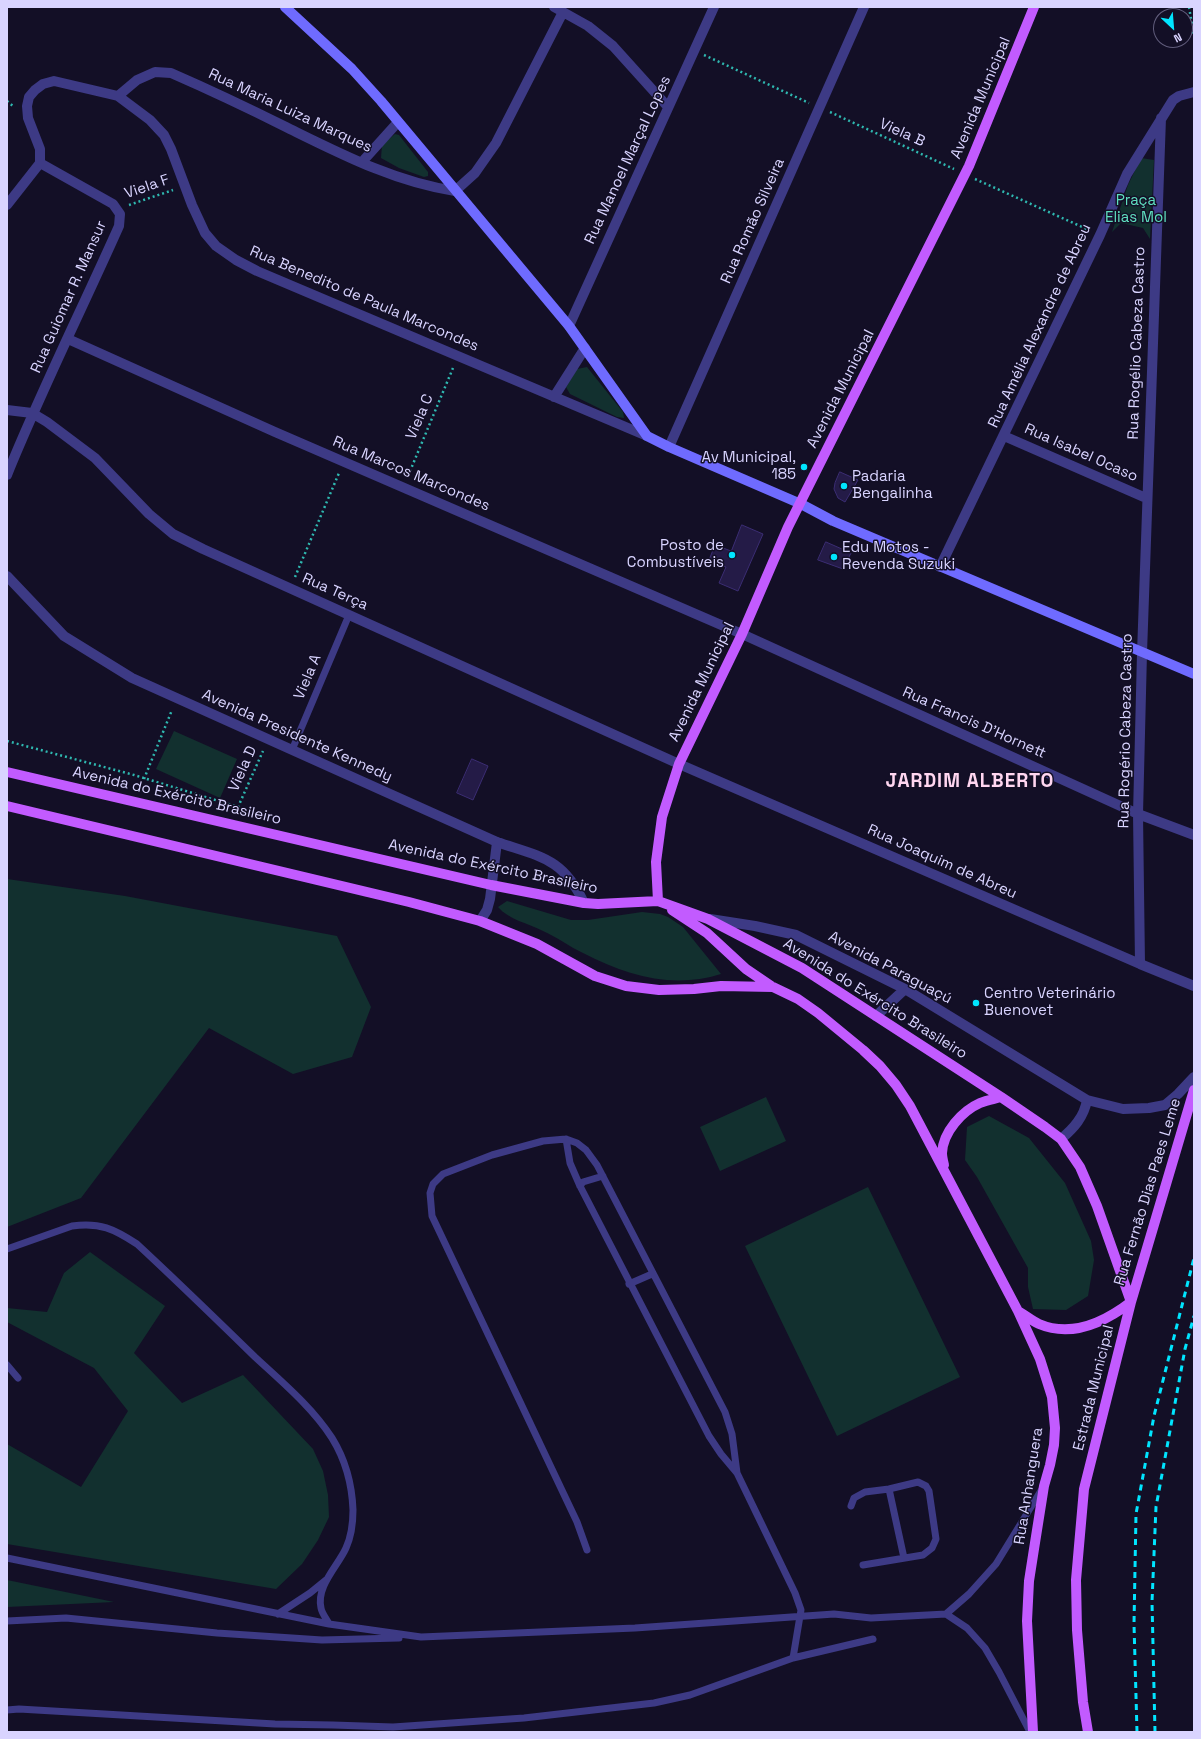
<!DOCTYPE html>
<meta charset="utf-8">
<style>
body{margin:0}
#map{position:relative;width:1201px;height:1739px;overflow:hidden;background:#130f26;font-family:"Space Grotesk",sans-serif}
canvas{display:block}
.frame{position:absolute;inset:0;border:8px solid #d9d4ff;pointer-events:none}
.north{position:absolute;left:1153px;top:8px;width:40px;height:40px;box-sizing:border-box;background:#130f26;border:1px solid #625e7d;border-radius:50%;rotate:154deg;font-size:11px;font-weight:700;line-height:16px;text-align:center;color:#d9d4ff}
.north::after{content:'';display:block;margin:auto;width:14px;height:18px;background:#00e5ff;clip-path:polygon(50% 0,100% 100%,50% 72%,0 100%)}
</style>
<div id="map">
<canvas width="1201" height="1739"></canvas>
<div class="frame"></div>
<div class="north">N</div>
</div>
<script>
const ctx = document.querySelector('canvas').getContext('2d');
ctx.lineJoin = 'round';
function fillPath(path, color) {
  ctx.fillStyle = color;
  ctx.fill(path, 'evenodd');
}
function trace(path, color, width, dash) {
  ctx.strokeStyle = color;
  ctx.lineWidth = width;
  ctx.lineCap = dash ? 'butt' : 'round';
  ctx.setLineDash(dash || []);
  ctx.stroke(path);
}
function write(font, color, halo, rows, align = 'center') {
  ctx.font = font + ' "Space Grotesk",sans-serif';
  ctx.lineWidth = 3;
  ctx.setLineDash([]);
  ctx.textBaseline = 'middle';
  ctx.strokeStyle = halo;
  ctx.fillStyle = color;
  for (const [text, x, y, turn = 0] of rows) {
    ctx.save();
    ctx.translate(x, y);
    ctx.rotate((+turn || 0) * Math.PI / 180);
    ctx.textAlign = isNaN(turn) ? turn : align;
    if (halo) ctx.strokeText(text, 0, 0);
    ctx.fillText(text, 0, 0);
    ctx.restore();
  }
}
const green = new Path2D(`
 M395 134 399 135 428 172V176L424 177 399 168 381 158 382 145Z
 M1141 158 1154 160 1150 239 1143 228 1121 223 1112 232 1128 185Z
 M587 367 623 412 624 418 617 417 570 394 566 387 577 369Z
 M174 731 237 759 220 798 156 769Z
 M7 879 125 896 337 936 371 1007 352 1057 293 1074 209 1028 81 1198 7 1227Z
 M507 901 571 920H588L642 912 660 914 668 917 683 927 721 974C673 989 627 976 583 953 570 947 557 937 543 931 528 923 509 920 498 907Z
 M766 1097 786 1141 720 1171 700 1127Z
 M989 1116 1029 1138 1065 1183 1091 1241 1094 1260 1088 1296 1066 1310 1033 1309 1028 1287V1268L977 1177 965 1160 967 1127Z
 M868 1187 960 1377 837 1436 745 1246Z
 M90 1252 165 1306 134 1353 182 1403 243 1375 313 1449 323 1471 328 1495 329 1517 318 1540 302 1564 276 1589 7 1544V1444L81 1487 128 1411 94 1368 7 1322V1308L47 1312 64 1273Z
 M7 1580 114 1602 7 1607Z`);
const building = new Path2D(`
 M840 472 858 480 845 502 838 498 834 489 835 483Z
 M742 525 763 534 738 591 719 583 726 567 709 560 715 545 731 551Z
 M826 542 851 553 843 569 818 560Z
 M472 759 488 766 473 800 457 793Z`);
const path = new Path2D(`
 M1189 7 1194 36
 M704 55 809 103
 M7 101 14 107
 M830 112 954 169
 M975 179 1089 230
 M129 205 173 190
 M408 476 453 368
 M295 577 339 473
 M7 741 134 775 238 807 263 751
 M144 779 172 710`);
const lane = new Path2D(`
 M292 750 349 615
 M566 1139 570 1163 580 1186 709 1436 721 1454 737 1473 795 1593 801 1610 793 1658
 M580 1186 583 1182 603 1176
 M7 1249 72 1226C100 1222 114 1229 137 1244 177 1281 216 1319 255 1357 282 1382 312 1407 332 1438 345 1459 352 1484 353 1510 353 1522 351 1537 346 1548 338 1566 316 1586 321 1608 322 1614 327 1619 329 1624
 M629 1284 652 1274
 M7 1365 18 1378
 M889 1489 904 1558
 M851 1506 854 1498 865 1492 889 1489 918 1482 926 1486 929 1491 936 1539 932 1548 923 1555 863 1565
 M587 1550 577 1522 432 1216 430 1193 433 1184 443 1174 492 1155 543 1141 566 1139 577 1143 586 1150 597 1165 725 1412 732 1434 737 1473
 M7 1558 329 1624 421 1637 635 1628 834 1614 871 1618 946 1614 967 1628 985 1648 999 1672 1030 1732
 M278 1614 310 1593 326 1580
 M946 1614 969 1594 996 1564 1042 1489
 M7 1621 66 1618 217 1633 322 1640 399 1638
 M7 1710 19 1709 275 1724 333 1725 393 1727 524 1718 654 1703 690 1695 793 1658 873 1639`);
const street = new Path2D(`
 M554 7 588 26 613 46 668 107
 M118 96 137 80 155 72 171 73C210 90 248 108 286 127 341 154 395 182 455 191L475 173 496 143 563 12
 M362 162 398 122
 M40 163V149L28 118 27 106 29 97 35 90 43 84 54 81 118 96 150 120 164 135 171 149 192 205 205 233 216 246 236 260 257 271 647 436
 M7 205 40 163
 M569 326 714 7
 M68 339 275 432 742 634 1138 814 1194 835
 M554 397 585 348
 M7 410 32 413 47 422 95 458 149 514 173 534 203 549 679 764 1140 964 1194 986
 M1004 436 1146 498
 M669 447 864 7
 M7 475C41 391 82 309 119 226L120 214 113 204 40 163
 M940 567 1100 235 1127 174 1173 100 1179 96 1194 92
 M7 576 64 636 132 678 497 842C541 857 563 858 584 903
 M710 919 755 926 796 935 905 989 1087 1100 1123 1109 1149 1108 1165 1105 1178 1094 1194 1077
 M480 921 487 910 490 899 497 842
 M1140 964 1138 814 1142 653 1161 118
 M876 1016 905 989
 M1061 1139C1074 1128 1084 1117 1087 1100`);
const secondary = new Path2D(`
 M285 7 352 69 381 101 569 326 647 436 669 447 801 504 833 521 1194 674`);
const primary = new Path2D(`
 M7 772 491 885 584 903 598 904 658 901 708 919 802 968 1001 1097 1045 1127 1061 1139 1080 1167 1097 1206 1131 1302 1084 1489 1076 1580 1077 1630 1083 1702 1088 1732
 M7 806 409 902 480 921 537 944 595 976 626 986 659 990 694 989 721 986 773 987 798 999 818 1013 863 1050 880 1066 896 1085 910 1106 1018 1311 1040 1359 1052 1397 1055 1428 1054 1445 1050 1465 1044 1486 1034 1549 1029 1581 1027 1621 1033 1732
 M658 901 656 862 662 817 679 764 742 634 788 527 969 166 1034 7
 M672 910 707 933 746 969 771 986
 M944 1165C943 1161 942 1157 942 1153 943 1132 962 1111 980 1103 987 1100 994 1099 1001 1097
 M1018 1311C1025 1315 1032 1321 1039 1324 1072 1338 1105 1322 1131 1302L1194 1090`);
const rail = new Path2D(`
 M1137 1732 1134 1624 1136 1514 1154 1416 1194 1258
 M1155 1732 1152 1602 1156 1507 1185 1349 1194 1316`);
const markers = [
 [804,467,4,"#00e5ff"],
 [844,486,4,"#00e5ff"],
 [732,555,4,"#00e5ff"],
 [834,557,4,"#00e5ff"],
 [976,1003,4,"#00e5ff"]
];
const streetNames = [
 ["Avenida Municipal",981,98,-67],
 ["Rua Maria Luiza Marques",290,111,25],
 ["Viela B",902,133,24],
 ["Rua Manoel Marçal Lopes",628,160,-65],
 ["Viela F",147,187,-19],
 ["Rua Romão Silveira",753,221,-66],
 ["Rua Guiomar R. Mansur",69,297,-66],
 ["Rua Benedito de Paula Marcondes",364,299,23],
 ["Rua Amélia Alexandre de Abreu",1040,326,-65],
 ["Rua Rogélio Cabeza Castro",1137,343,-88],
 ["Avenida Municipal",841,389,-63],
 ["Viela C",420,417,-67],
 ["Rua Isabel Ocaso",1081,453,24],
 ["Rua Marcos Marcondes",411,474,23],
 ["Rua Terça",335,592,24],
 ["Viela A",308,677,-67],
 ["Avenida Municipal",702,682,-64],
 ["Rua Francis D'Hornett",974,723,24],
 ["Rua Rogério Cabeza Castro",1126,731,-89],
 ["Avenida Presidente Kennedy",297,736,24],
 ["Viela D",243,769,-66],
 ["Avenida do Exército Brasileiro",177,796,13],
 ["Rua Joaquim de Abreu",942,862,24],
 ["Avenida do Exército Brasileiro",493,867,12],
 ["Avenida Paraguaçú",890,968,28],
 ["Avenida do Exército Brasileiro",875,999,32],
 ["Rua Fernão Dias Paes Leme",1148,1192,-73],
 ["Estrada Municipal",1094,1388,-76],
 ["Rua Anhanguera",1029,1486,-81]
];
const parkNames = [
 ["Praça",1136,201],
 ["Elias Mol",1136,218]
];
const poiNames = [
 ["Av Municipal,",796,458,"right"],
 ["185",796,475,"right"],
 ["Padaria",852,477],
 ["Bengalinha",852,494],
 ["Posto de",724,546,"right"],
 ["Combustíveis",724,563,"right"],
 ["Edu Motos -",842,548],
 ["Revenda Suzuki",842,565],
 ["Centro Veterinário",984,994],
 ["Buenovet",984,1011]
];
const districtNames = [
 ["JARDIM ALBERTO",970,782]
];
fillPath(green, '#12302f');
fillPath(building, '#241b47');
trace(building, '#3b2d73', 1);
trace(path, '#2fb8b0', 2.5, [2, 3]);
trace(lane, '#3d3a85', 7);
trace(street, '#3d3a85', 10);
trace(secondary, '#6f6bff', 10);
trace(primary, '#c25bff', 10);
trace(rail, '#00e5ff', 3, [6, 5]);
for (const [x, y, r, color] of markers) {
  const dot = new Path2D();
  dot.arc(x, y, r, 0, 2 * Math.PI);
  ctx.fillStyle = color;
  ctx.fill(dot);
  trace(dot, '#130f26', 1.5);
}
write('15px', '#d9d4ff', '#130f26', streetNames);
write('15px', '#5fe0c0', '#130f26', parkNames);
write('15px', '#d9d4ff', '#130f26', poiNames, 'left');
ctx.letterSpacing = '1px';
write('bold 19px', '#ffd6f0', '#130f26', districtNames);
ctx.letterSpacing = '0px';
</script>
